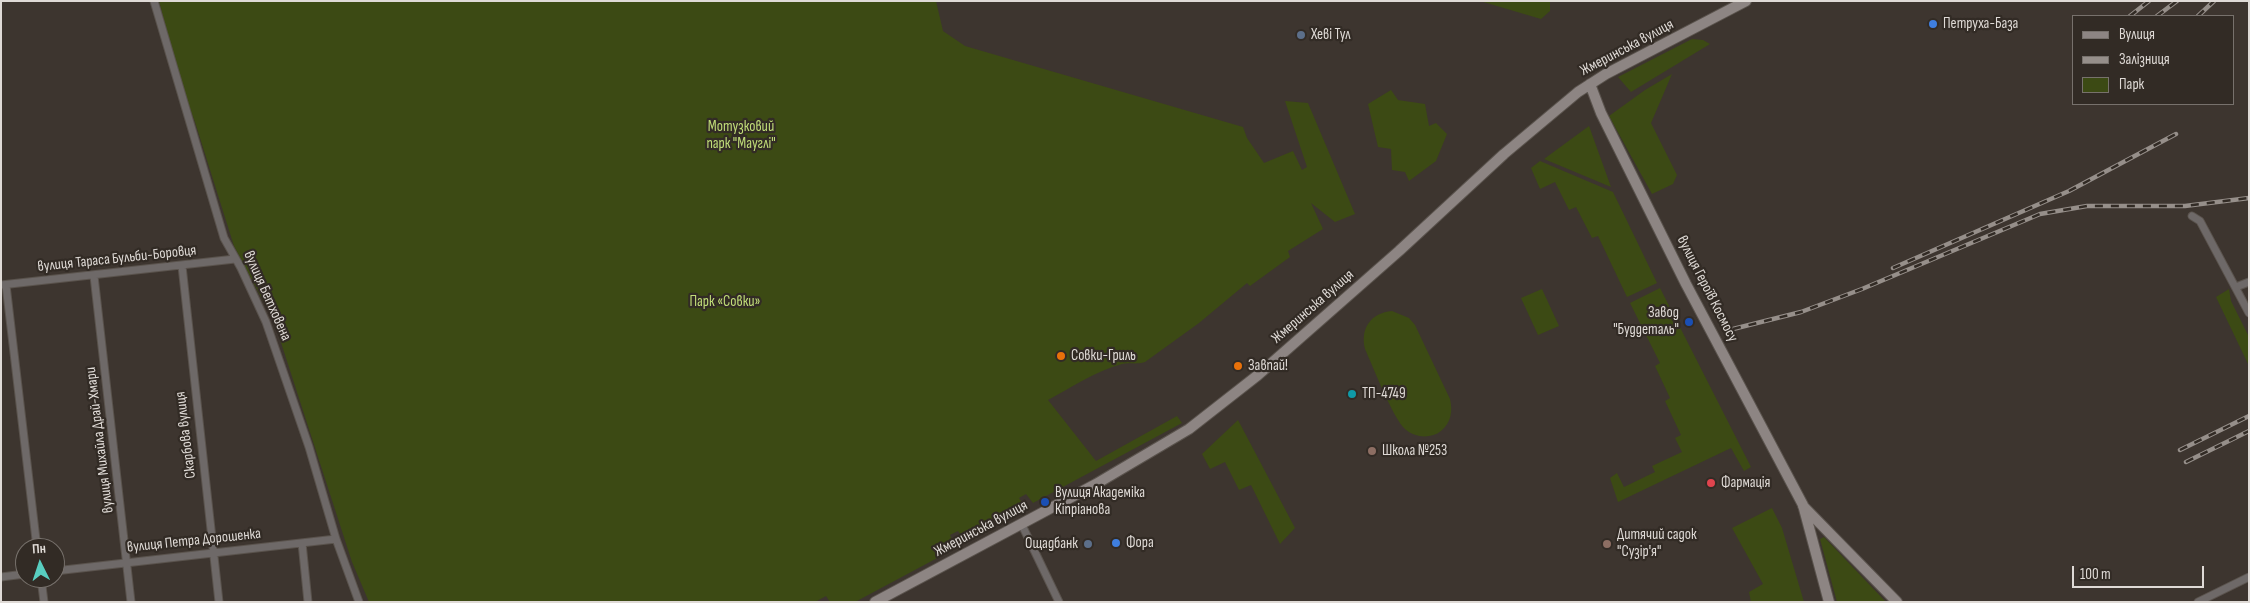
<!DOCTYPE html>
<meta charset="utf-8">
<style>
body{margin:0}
#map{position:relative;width:2250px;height:603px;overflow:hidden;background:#3d352f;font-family:"Sofia Sans Condensed",sans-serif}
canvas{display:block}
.frame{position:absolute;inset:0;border:2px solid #dfdad6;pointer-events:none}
.legend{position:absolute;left:2072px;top:15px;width:162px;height:90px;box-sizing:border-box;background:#322b25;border:1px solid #77716c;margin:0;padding:6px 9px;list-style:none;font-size:15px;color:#dfdad6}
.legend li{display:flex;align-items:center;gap:10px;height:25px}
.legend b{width:25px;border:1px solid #77716c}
.north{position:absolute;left:15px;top:538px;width:50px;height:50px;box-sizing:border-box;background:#322b25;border:1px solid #77716c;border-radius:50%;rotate:356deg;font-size:14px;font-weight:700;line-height:20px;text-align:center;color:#dfdad6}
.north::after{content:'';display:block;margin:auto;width:18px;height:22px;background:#58cec0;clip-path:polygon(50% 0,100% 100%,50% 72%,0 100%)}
.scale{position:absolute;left:2072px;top:566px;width:132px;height:22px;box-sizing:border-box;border:2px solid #dfdad6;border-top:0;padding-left:6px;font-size:15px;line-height:18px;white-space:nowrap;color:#dfdad6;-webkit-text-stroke:4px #322b25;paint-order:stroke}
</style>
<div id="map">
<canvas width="2250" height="603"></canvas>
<div class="frame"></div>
<ul class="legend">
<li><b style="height:6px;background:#8d8583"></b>Вулиця</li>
<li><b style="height:6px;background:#968f8a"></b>Залізниця</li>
<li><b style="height:14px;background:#3c4a14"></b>Парк</li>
</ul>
<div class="north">Пн</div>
<div class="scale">100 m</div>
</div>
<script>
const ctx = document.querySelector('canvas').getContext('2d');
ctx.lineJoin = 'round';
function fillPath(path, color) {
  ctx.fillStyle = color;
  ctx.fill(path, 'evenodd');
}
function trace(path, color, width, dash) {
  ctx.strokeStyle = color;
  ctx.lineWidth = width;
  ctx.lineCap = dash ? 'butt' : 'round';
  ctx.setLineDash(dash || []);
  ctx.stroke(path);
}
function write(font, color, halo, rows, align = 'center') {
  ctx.font = font + ' "Sofia Sans Condensed",sans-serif';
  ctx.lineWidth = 4.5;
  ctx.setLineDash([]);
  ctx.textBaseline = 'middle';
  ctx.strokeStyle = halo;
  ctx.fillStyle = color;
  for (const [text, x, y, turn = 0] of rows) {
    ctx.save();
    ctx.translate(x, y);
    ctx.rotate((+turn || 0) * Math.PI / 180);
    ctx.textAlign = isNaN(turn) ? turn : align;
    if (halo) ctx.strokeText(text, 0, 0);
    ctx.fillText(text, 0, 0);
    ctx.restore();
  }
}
const green = new Path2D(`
 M159 1H936L943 31 965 46 1243 127 1247 138 1264 163 1293 151 1302 170 1307 167 1285 101 1308 103 1355 214 1335 222 1311 203 1323 229 1288 251 1290 257 1250 286 1247 283 1199 323 1145 362C1135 365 1129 362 1122 364 1096 371 1072 387 1048 400L1096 461 1177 416 1182 423 1033 503 1026 494 1019 498 1022 503 1020 506 962 537 958 531 950 535 956 548 855 602H830L826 596 815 602H369L352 562 275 324 234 246 195 122 180 82Z
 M1480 1H1550V11L1541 19Z
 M1692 39 1703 40 1710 44 1631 92 1618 77Z
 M1672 74 1651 123 1677 175 1673 184 1652 194 1609 116 1645 90Z
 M1391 90 1398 100 1425 104 1429 126 1436 123 1447 134 1436 161 1409 181 1405 172 1392 170 1391 149 1378 147 1368 104Z
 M1589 126 1611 187 1544 159Z
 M1540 161 1613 192 1657 283 1627 297 1598 236 1592 238 1576 207 1569 210 1555 182 1540 189 1531 168Z
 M1660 288 1751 467 1744 471 1731 448 1618 502 1610 478 1617 473 1624 487 1655 472 1652 466 1682 452 1675 438 1681 435 1665 401 1670 398 1655 366 1660 363 1630 303Z
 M1542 289 1559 326 1538 335 1521 298Z
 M2229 289 2231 301 2249 337V366L2216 297Z
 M1392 311 1409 318 1415 325 1450 399C1453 411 1451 423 1441 431 1431 439 1415 438 1405 429 1393 418 1373 367 1365 349 1360 328 1371 313 1392 311Z
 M1238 420 1295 528 1280 544 1251 485 1239 490 1225 462 1210 469 1202 454Z
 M1772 508 1782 528 1804 602H1751L1749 592 1763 584 1732 528Z
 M1824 537 1886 602H1837L1820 539Z`);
const street = new Path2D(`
 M154 1 224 238 241 268 266 322 309 447 336 539 359 602
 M2192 216 2200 221 2249 313
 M182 266 219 602
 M94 276 131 602
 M1 285 235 259
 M6 285 37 548
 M2236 287 2249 282
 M1021 523 1059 602
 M302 543 308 602
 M55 571 336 539
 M1 577 25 574
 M41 578 44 602
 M2198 602 2249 577`);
const secondary = new Path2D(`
 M1590 84 1601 113 1686 284 1803 505 1829 602
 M1803 506 1897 602
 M875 602 1096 484 1189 429 1258 375 1399 251 1504 154 1578 92 1606 74 1746 1`);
const rail = new Path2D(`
 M2130 16 2149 1
 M2157 16 2177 1
 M2198 16 2214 1
 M1893 268 2069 191 2176 134
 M1733 329 1801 312 1862 289 2040 214 2087 206H2185L2249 198
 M2180 450 2249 416
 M2186 462 2249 431`);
const markers = [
 [1933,24,5,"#3f7fe0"],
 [1301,35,5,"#5c6f8a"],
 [1689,322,5,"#1a4fb4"],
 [1061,356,5,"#e8710a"],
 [1238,366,5,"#e8710a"],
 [1352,394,5,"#0f9aa8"],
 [1372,451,5,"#8d6e63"],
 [1711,483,5,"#e0444e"],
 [1045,502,5,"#1a4fb4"],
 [1116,543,5,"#3f7fe0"],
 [1088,544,5,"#5c6f8a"],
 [1607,544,5,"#8d6e63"]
];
const poiNames = [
 ["Петруха-База",1943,24],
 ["Хеві Тул",1311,35],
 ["Завод",1679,313,"right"],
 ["\"Буддеталь\"",1679,330,"right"],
 ["Совки-Гриль",1071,356],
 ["Завпай!",1248,366],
 ["ТП-4749",1362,394],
 ["Школа №253",1382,451],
 ["Фармація",1721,483],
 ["Вулиця Академіка",1055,493],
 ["Кіпріанова",1055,510],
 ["Дитячий садок",1617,535],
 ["\"Сузір'я\"",1617,552],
 ["Фора",1126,543],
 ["Ощадбанк",1078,544,"right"]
];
const streetNames = [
 ["Жмеринська вулиця",1627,48,-28],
 ["вулиця Тараса Бульби-Боровця",117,259,-6],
 ["вулиця Героїв Космосу",1707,289,63],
 ["вулиця Бетховена",267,296,66],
 ["Жмеринська вулиця",1313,307,-41],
 ["Скарбова вулиця",186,435,-97],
 ["вулиця Михайла Драй-Хмари",100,440,-97],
 ["Жмеринська вулиця",981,529,-28],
 ["вулиця Петра Дорошенка",194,541,-6]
];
const parkNames = [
 ["Мотузковий",741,127],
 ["парк \"Мауглі\"",741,144],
 ["Парк «Совки»",725,302]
];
fillPath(green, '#3c4a14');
trace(street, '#5a534d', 9);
trace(secondary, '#5a534d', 12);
trace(street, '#6e6968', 7);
trace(secondary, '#8d8583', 10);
trace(rail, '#968f8a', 4.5);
trace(rail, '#322b25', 2.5, [8]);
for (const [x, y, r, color] of markers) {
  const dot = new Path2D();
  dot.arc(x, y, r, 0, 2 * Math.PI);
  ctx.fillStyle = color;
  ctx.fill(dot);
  trace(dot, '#322b25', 2);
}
write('15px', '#dfdad6', '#322b25', poiNames, 'left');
write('15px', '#dfdad6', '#322b25', streetNames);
write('15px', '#c0dc78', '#322b25', parkNames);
</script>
